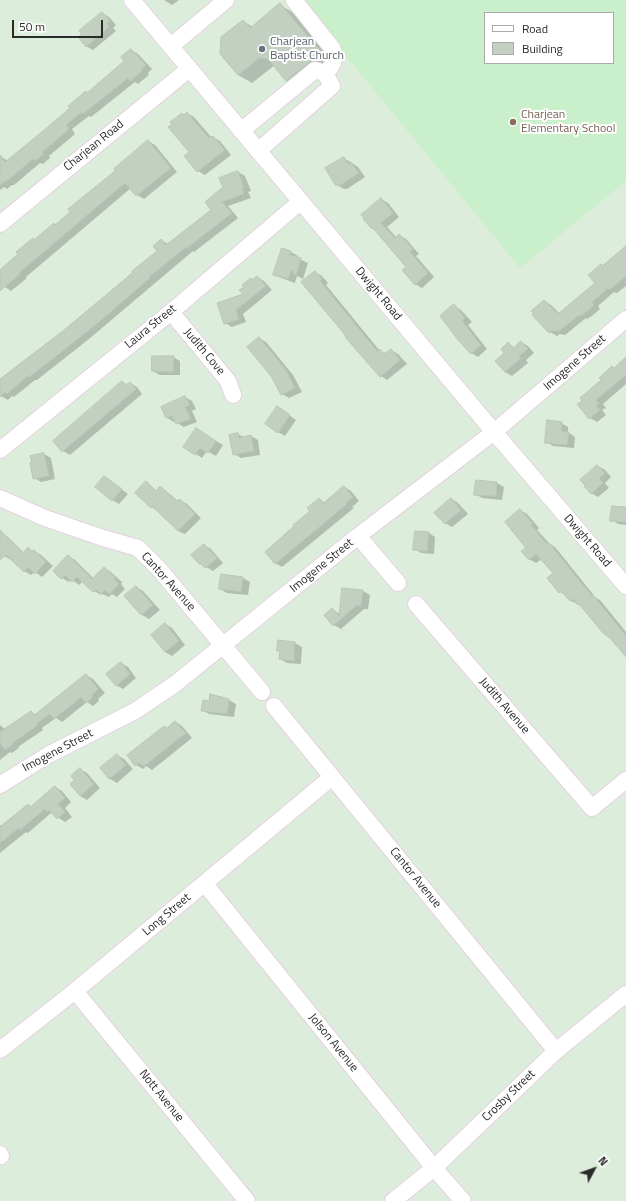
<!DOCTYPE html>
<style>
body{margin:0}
#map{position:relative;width:626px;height:1201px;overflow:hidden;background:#ddeddc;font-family:"Titillium Web",sans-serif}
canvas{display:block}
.legend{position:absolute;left:484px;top:12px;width:130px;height:52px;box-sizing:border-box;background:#fff;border:1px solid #aaa;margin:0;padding:5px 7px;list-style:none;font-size:12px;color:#2a2a2a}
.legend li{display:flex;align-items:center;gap:8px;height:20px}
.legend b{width:20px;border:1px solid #aaa}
.north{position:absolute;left:574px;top:1149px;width:40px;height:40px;-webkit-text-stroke:3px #fff;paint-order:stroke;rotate:49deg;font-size:11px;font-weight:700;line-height:16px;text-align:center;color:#2a2a2a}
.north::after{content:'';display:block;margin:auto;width:14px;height:18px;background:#2a2a2a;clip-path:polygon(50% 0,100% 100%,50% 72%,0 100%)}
.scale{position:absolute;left:12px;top:20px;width:91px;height:18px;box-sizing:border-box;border:2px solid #2a2a2a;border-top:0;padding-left:5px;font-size:12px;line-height:14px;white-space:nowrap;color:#2a2a2a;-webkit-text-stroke:3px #fff;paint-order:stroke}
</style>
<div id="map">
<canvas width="626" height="1201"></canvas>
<ul class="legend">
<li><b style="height:5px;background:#fff"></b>Road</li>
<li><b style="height:11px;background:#c2cfc1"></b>Building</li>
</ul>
<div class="north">N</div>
<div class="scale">50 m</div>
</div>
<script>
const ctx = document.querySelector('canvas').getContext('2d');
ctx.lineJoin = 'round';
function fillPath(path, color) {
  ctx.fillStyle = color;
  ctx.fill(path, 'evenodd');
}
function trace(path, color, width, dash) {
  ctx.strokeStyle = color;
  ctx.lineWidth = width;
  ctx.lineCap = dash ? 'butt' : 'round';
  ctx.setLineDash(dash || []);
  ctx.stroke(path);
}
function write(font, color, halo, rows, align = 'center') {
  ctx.font = font + ' "Titillium Web",sans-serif';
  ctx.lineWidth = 4;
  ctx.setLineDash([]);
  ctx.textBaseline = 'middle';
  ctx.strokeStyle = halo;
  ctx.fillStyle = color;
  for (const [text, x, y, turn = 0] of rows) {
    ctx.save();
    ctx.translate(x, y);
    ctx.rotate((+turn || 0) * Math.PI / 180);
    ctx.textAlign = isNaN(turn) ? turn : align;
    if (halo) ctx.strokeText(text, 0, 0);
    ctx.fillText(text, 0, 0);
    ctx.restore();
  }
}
const education = new Path2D(`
 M300 0H626V181L520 268ZM485 13H613V63H485Z`);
const shadow = new Path2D(`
 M164 0H179L172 5Z
 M280 5 294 13 335 61 301 89 287 81 275 65 252 83 238 75 243 21 253 27Z
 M102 13 109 17 116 25 113 28 116 31 93 50 86 46Z
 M131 50 138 54 152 69 148 73 149 75 138 84 135 82 91 117 89 116 72 129 75 134 49 156 50 158 43 164 40 163 14 185H12L7 189 4 187 0 190V156L8 161 71 108 86 92 88 93 126 61Z
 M187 113 194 117 212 138 213 137 220 141 231 155 205 175 198 171 190 152 182 114 185 115Z
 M148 141 155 145 177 172 144 199 137 195 131 188 26 277 27 278 11 291 5 287 0 291V271L33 240H35L56 226Z
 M344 158 358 167 365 177 347 189H344L337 185Z
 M238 172 245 176 251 191 248 192 251 198 228 206 238 218 194 252 193 251 89 339 37 380H35L14 397 12 396 8 400 1 396 0 381 63 332 124 281 158 251 161 240 168 244 212 210 224 187Z
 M381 199 388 203 399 217 387 227 397 238 399 235 406 239 419 254 416 256 434 277 422 288 415 284 407 267 377 231 373 229 364 219Z
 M626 247V286L617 293 614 292 598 306 600 309 592 316 587 319 586 318 565 335 560 334 557 336 550 332 534 315 544 301 551 305 560 314 596 283 603 267Z
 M283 250 291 252 298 256 297 258 308 263 303 279 297 276 295 283 281 278 274 275Z
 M315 272 322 276 328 283 326 285 380 351 386 354 391 350 398 354 407 364 387 380 381 376 303 283Z
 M257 277 264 281 272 290 243 314 246 322 232 327 225 323 245 295V287L251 279 253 280Z
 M454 306 461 310 472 322 468 325 487 349 478 357 468 351Z
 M259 338 266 342 293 375 302 392 289 398 282 394Z
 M521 342 528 346 534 353 526 360 528 363 512 376 505 372 506 354 508 344 515 348Z
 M173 357 180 361V375H160L153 371Z
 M626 358V384L603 404 606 408 602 410 606 415 597 422 590 418 578 405Z
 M123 382 128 385 130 383 137 387 142 394 70 455 63 451 54 441Z
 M185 397 192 401 196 409 192 411 197 422 184 427 177 423 176 421 174 422 167 418 162 408Z
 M284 411 296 420 285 436 278 432Z
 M561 423 568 427V432L575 437 574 448 553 446 546 442Z
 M203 433 223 445 216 456 207 451 202 458 185 447Z
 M238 434 245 438 251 436 258 440 260 455 241 458 234 454 231 435Z
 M44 454 51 458 55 479 41 482 34 478Z
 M598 466 605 470 611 477 605 483 609 488 598 497 591 493Z
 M105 477 128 494 119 504 112 500Z
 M476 481 497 483 504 487 502 500 482 498 475 494Z
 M146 483 157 491 160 488 167 492 178 501 180 500 187 504 201 518 185 534 178 531 158 511 151 507Z
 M344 487 351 491 359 501 352 507 354 508 282 567 275 563 319 499 325 503Z
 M452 499 458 503 468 514 452 527 445 523Z
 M626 508V525L618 524 612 520Z
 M520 510 527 514 539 528 537 530 550 544 555 547 596 598 600 600 626 632V656L584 607 571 601 567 596 560 592 554 573 542 559 536 563 529 559Z
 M0 532 7 536 24 553 28 549 34 551 41 555 53 566 42 577 35 572 31 575 24 571 11 560 0 554Z
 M429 533 435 537 434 554 421 553 415 549Z
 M204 545 211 549 223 563 213 571 199 563Z
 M68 556 75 560 94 579 104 568 111 572 122 582 121 584 125 589 117 597 112 594 109 597 102 594 101 595 94 591 83 581 79 585 71 579 69 582 62 578Z
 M243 578 250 582 248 595 227 593 220 589Z
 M136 587 143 591 160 610 149 619 142 615 126 596Z
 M363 591 370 595 368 609H364L341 629 334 625 325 615 333 610 340 614Z
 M165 624 172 628 185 645 172 656 165 652 152 635Z
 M295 643 302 647 301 664 287 663 280 659 281 652 278 650Z
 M121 663 128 667 136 678 123 689 116 685Z
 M86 675 93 679 105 693 98 699 99 701 93 706 87 702 62 722 56 718 42 728 43 730 18 747 19 748 12 753 10 752 0 760V725L6 730 31 712 36 715Z
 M229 700 236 704 234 717 209 714 202 710Z
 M176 722 182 726 192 738 152 770 146 766 143 769 136 765 168 729Z
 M117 755 124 759 133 769 117 783 110 779 101 768Z
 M80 769 87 773 100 788 87 800 80 796 76 781Z
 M55 787 62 791 71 802 65 808 72 817 65 822 51 813 28 833 26 832 0 853V825L3 826 28 805 32 807Z`);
const building = new Path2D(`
 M280 3 321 52 286 81 268 59 259 58 238 75 220 54 221 37 243 20 250 28Z
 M102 12 110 21 107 23 109 27 86 47 78 37 82 34 79 31Z
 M131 49 146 65 141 69 143 70 130 81 128 78 83 114 82 112 66 125 69 129 42 152 44 154 35 161 33 159 7 181H5L0 185V155L5 162 43 131 70 108 68 106 86 91 87 93 124 61 121 57Z
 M187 112 209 138 213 136 225 150 197 172 184 156 189 152 168 127 172 124 170 122 182 113 184 115Z
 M148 140 171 168 136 196 125 183 19 273 20 274 0 291V270L18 254 16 252 33 238 34 240 54 223 55 225 70 212 68 209 115 171 114 169Z
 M344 157 348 164 351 162 359 173 339 186 338 184 336 186 325 168Z
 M238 171 244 187 242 188 244 194 222 202 232 213 187 248 186 247 149 277 150 278 100 321 59 354 29 377 28 376 7 394 5 392 0 397V379L63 331 124 280 133 272 132 271 157 251 153 246 161 239 166 245 211 210 205 202 223 187 219 178Z
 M381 198 393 213 381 223 395 238 399 234 413 249 410 252 428 273 415 285 402 270 406 267 373 228 372 229 363 219 364 218 361 215Z
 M626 246V276L609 290 608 288 592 302 594 305 585 313 580 316 579 315 558 332 556 330 554 332 553 330 549 333 532 315 534 314 531 311 544 300 558 314 595 283 588 275 601 264 602 266Z
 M282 248 291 251 290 255 301 258 296 276 291 270 288 279 273 275Z
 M315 271 322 279 320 281 377 351 380 349 384 354 391 349 400 360 380 377 345 337 346 336 301 282Z
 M257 276 266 286 236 310 239 319 224 324 217 303 243 294 239 290 244 287 242 285 251 278 252 280Z
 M454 304 465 318 462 321 481 345 471 354 458 340 440 316Z
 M259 337 286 370 295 388 281 395 271 376 247 347Z
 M521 341 528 349 519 356 521 358 505 372 495 361 504 353 501 349 508 342 513 348Z
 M152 356H174L173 372 152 371Z
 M626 357V375L596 400 599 403 596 406 600 410 589 419 577 404 582 401 580 398 601 380 599 378 612 366 614 368Z
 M122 381 126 385 130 382 136 389 62 452 53 441Z
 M185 396 190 405 185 407 191 419 176 424 172 416 166 418 161 407Z
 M277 406 290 415 278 433 265 424Z
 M547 420 562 422 561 431 569 432 567 445 545 443Z
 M196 428 216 441 208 453 200 448 195 455 183 447Z
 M238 433 239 438 251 435 254 451 233 455 229 435Z
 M44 453 49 476 33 479 30 463 32 462 30 456Z
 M597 465 605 473 599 478 603 483 591 494 584 486 585 485 580 480Z
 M104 476 122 489 112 501 95 487Z
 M476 480 497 482 496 496 474 495Z
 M146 481 156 491 160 486 177 501 180 499 195 514 178 531 152 506 151 508 135 493Z
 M344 486 353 497 346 503 347 504 275 564 265 552 294 526 293 525 310 511 307 508 319 498 323 503Z
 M451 498 461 510 445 524 434 513Z
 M612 506 626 507V522L610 521Z
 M520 509 533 524 531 525 546 543 548 542 554 549 592 596 593 595 626 636V657L610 638 603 633 579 604 578 605 573 599 570 601 561 591 559 593 547 578 553 573 536 554 529 560 521 551 526 548 505 522Z
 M0 530 23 553 28 547 32 551 34 550 46 562 35 574 28 567 24 572 6 555 0 560Z
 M415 531 429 532 427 551 413 550Z
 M204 544 217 558 205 568 201 564H199L191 555Z
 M68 555 92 579 104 567 116 578 114 579 119 584 110 594 105 590 101 594 96 589 93 592 77 577 72 582 65 575 61 579 53 571Z
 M221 574 243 577 241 592 219 589Z
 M136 586 153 605 141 615 124 596Z
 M342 588 363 590 361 606 357 605 333 626 324 615 332 608 339 616Z
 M165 623 179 641 165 652 151 635Z
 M278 640 295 642 294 661 279 659 280 651H277Z
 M121 662 130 674 116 686 106 674Z
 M86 674 98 689 92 695 93 697 86 703 81 697 54 719 50 714 36 724 37 726 12 743 13 744 5 750 0 743V732L31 711 34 715Z
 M210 694 229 699 227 714 201 711 203 700 209 701Z
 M175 721 186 733 144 766 139 763 135 766 127 755 164 726 167 728Z
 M117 754 126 765 109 779 100 768Z
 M80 768 94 784 80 796 70 784 74 780 71 776Z
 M55 786 65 798 58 804 65 812 57 819 49 810 47 812 45 809 20 830 19 828 0 843V827L28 804 30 807Z`);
const minor = new Path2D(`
 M132 0 494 432 626 586
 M171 46 226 0
 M241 131 315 70 325 73C333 67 337 57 332 48L294 0
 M258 151 332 86 325 73
 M0 224 189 69
 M171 312 228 381 233 395
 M0 450 171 312 300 202
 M0 498 45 518 103 538 138 548 159 569 262 692
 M358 536 398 583
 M416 604 592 808 626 780
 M274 706 556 1051
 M0 785 48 755 135 711 175 684 358 536 494 432 626 319
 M205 884 434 1168 463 1201
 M75 991 247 1201
 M0 1050 75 991 332 777
 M0 1154 1 1156
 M393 1201 434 1168 556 1051 626 994`);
const markers = [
 [262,49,4,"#6b7280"],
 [513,122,4,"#8d6e63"]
];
const worshipNames = [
 ["Charjean",270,42],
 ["Baptist Church",270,56]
];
const educationNames = [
 ["Charjean",521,115],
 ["Elementary School",521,129]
];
const streetNames = [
 ["Charjean Road",94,146,-39],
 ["Dwight Road",378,294,50],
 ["Laura Street",151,327,-39],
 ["Judith Cove",204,352,50],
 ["Imogene Street",575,363,-41],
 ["Dwight Road",587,541,49],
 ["Imogene Street",322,566,-39],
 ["Cantor Avenue",168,582,48],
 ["Judith Avenue",504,706,49],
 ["Imogene Street",58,751,-28],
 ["Cantor Avenue",415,878,51],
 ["Long Street",167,915,-40],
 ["Jolson Avenue",333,1043,51],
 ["Nott Avenue",161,1096,51],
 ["Crosby Street",509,1096,-44]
];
fillPath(education, '#caefcb');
fillPath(shadow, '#0003');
fillPath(building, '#c2cfc1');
trace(building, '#b6c9b5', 1);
trace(minor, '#e4d1e1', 18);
trace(minor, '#fff', 16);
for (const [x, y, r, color] of markers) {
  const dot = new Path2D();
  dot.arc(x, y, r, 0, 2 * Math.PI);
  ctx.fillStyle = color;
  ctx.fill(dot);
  trace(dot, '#fff', 1.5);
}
write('12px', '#5b616d', '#fff', worshipNames, 'left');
write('12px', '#785e54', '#fff', educationNames, 'left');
write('12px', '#2a2a2a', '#fff', streetNames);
</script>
